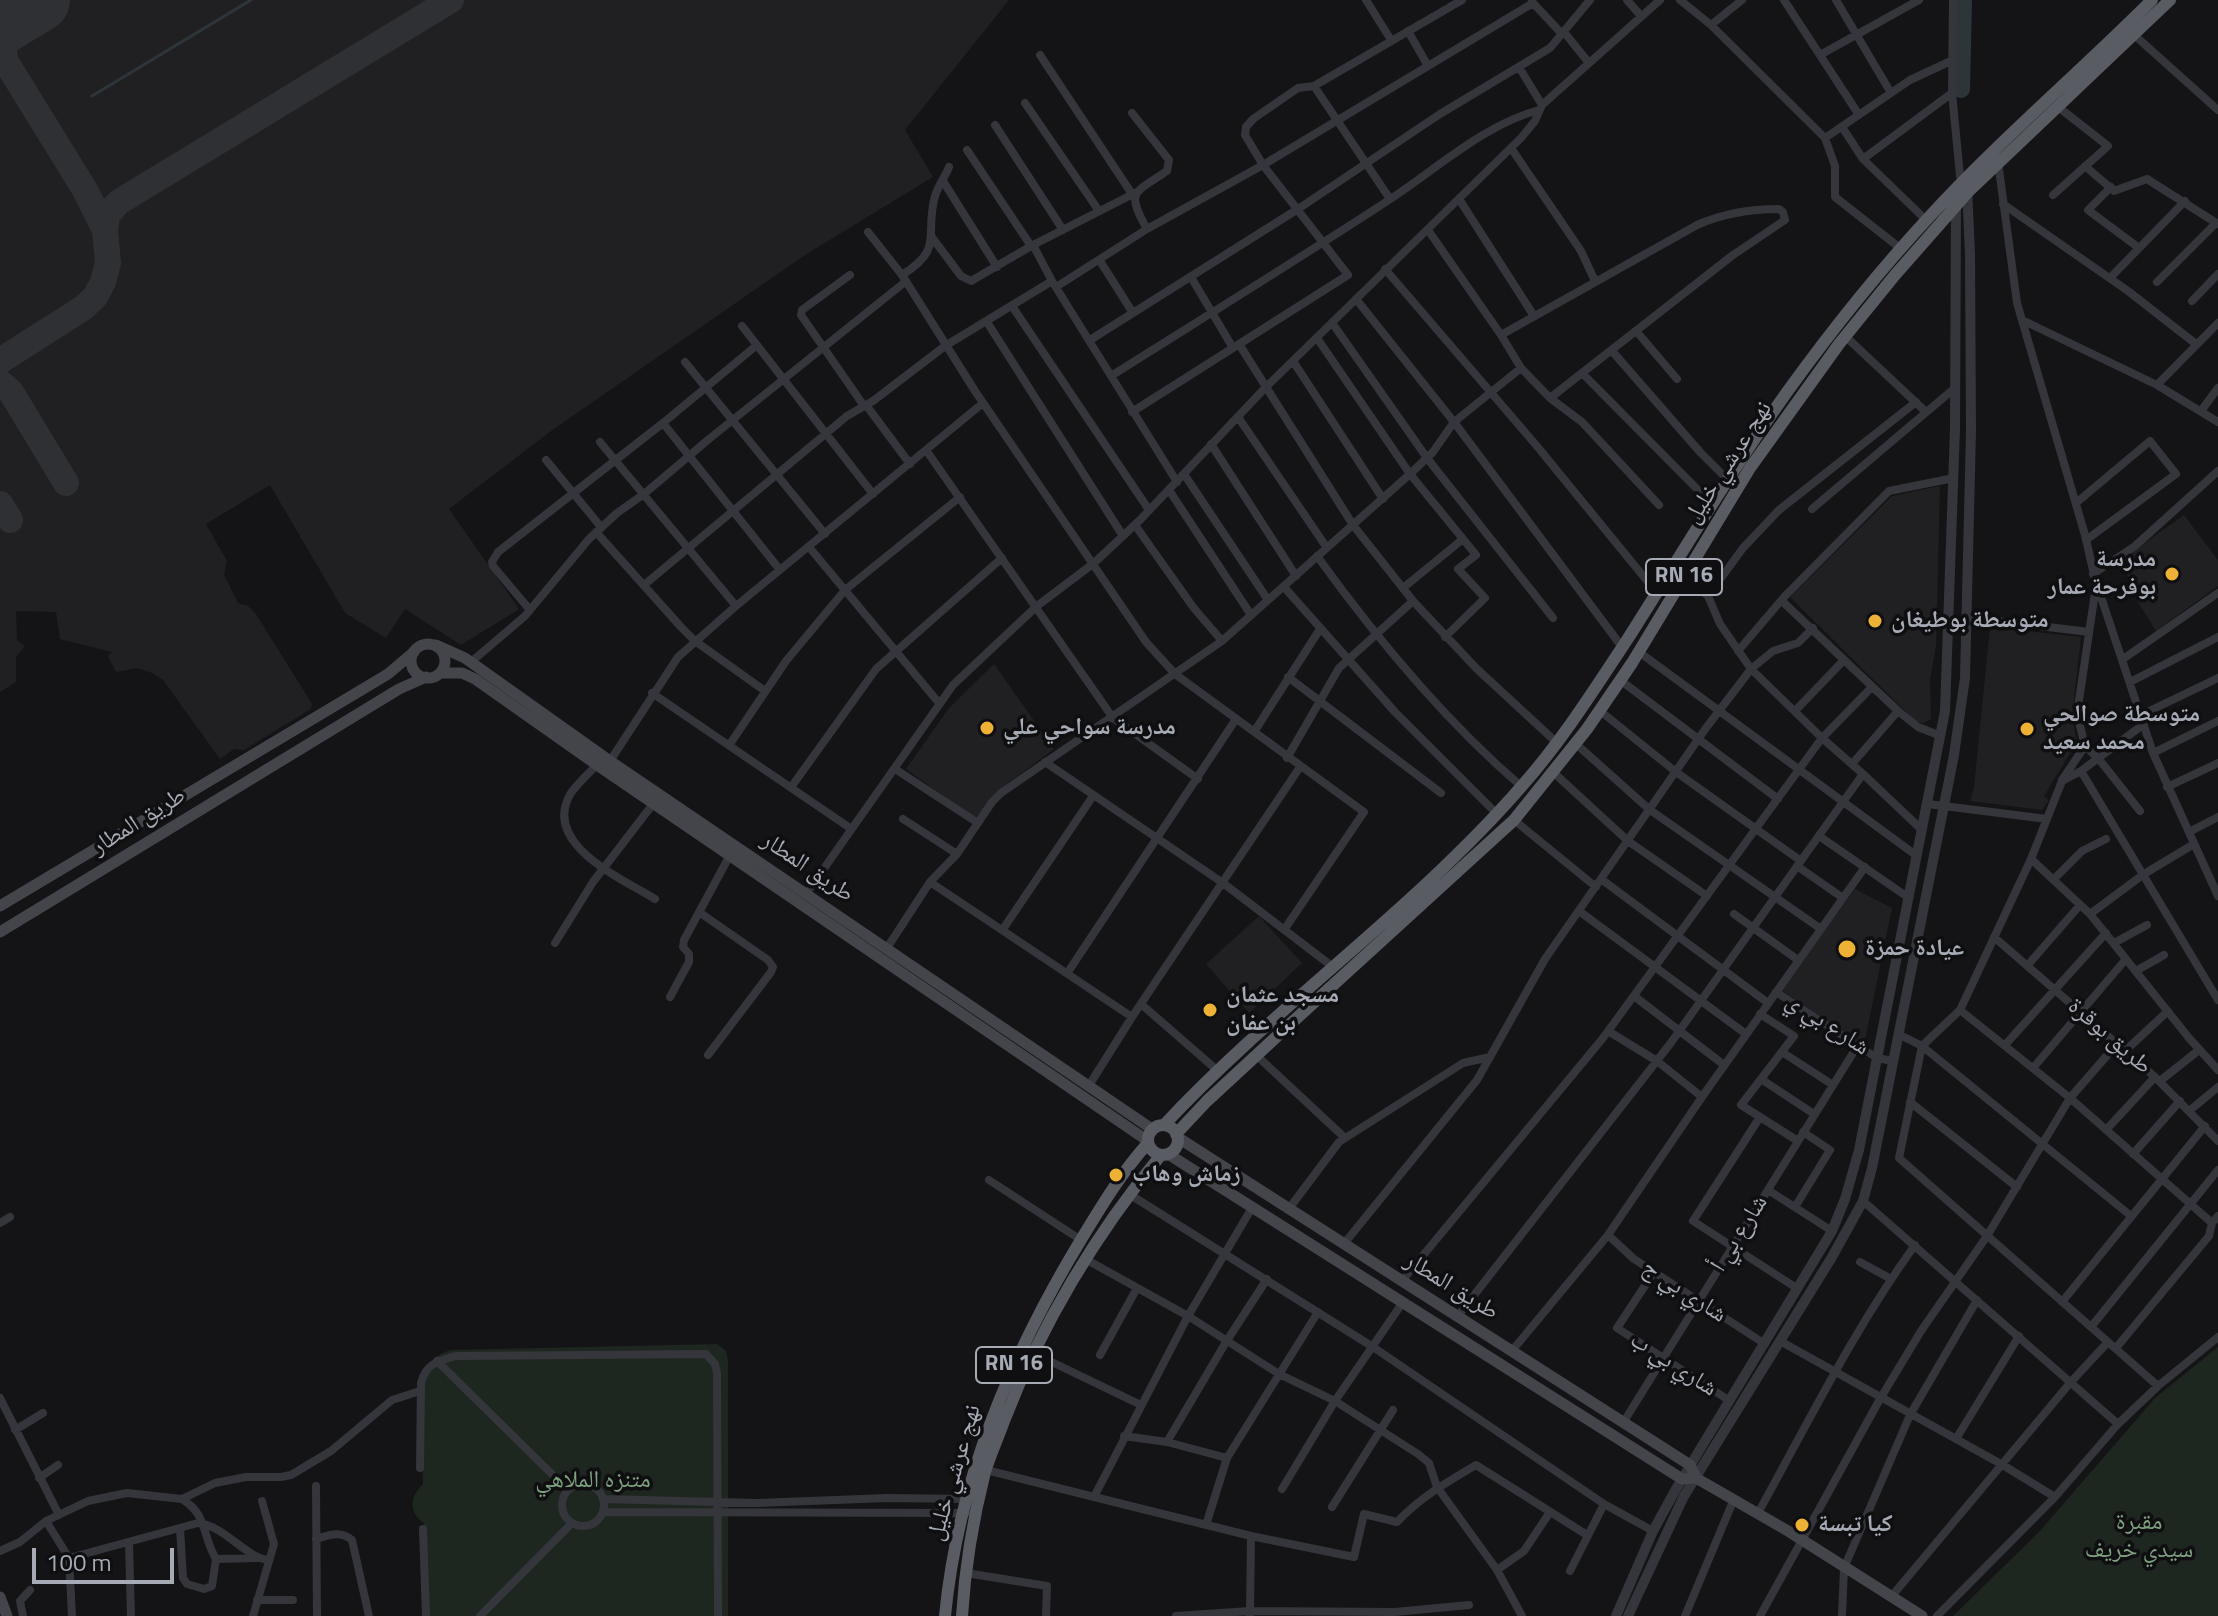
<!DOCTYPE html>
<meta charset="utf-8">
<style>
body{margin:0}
#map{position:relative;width:2218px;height:1616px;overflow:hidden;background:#141416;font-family:"Titillium Web",sans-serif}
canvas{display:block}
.scale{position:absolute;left:32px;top:1548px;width:142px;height:36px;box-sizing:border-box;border:4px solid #a6abb6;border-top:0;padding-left:10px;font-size:24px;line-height:28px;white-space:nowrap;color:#a6abb6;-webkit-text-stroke:6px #0f0f11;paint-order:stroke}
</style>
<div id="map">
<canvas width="2218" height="1616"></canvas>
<div class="scale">100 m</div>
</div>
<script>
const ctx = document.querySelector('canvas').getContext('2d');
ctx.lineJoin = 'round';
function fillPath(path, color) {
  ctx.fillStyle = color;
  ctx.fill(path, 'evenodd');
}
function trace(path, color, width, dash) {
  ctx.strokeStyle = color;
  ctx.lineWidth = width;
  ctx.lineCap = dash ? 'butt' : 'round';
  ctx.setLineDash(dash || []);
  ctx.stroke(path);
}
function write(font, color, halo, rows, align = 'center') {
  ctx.font = font + ' "Titillium Web","Noto Naskh Arabic",sans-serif';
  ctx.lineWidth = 7;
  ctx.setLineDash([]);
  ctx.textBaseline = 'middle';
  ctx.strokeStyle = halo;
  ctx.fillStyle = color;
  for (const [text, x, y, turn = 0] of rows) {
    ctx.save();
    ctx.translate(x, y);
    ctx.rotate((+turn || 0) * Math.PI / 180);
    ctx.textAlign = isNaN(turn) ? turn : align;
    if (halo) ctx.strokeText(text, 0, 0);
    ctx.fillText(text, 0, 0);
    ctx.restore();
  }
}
const built = new Path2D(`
 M0 0H1009L905 130 933 177 805 255 551 431 449 509 519 609 461 645 405 609 386 638 345 613 270 485 206 524 227 561 224 575 238 603 248 606 256 614 312 704 311 709 244 750 234 749 220 759 163 680 152 673 137 668 116 672 108 656 112 652 60 639 56 612 16 611 17 640 25 646 16 657V682L0 692Z
 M1940 486 1936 645 1930 680 1931 719 1923 723 1916 722 1790 597 1892 496Z
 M2184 515 2218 560V586L2156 631 2131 591 2135 587 2118 562Z
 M1990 627 2081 637 2072 717 2077 742 2044 796 2049 800 2042 810 1970 801 1974 787Z
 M994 664 1054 749 1003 787 975 819 906 769 949 708Z
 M1855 889 1892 908 1864 1045 1781 990Z
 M1259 916 1302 963 1249 1013 1206 964Z`);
const green = new Path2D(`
 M717 1344 726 1351 728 1360V1616H425L424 1523C408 1512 410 1497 423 1484L421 1377C429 1363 434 1355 451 1350Z
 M2218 1347V1616H1953L2039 1532 2155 1398Z`);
const stream = new Path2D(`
 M92 96 251 0`);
const river = new Path2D(`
 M1961 89 1963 0`);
const taxiway = new Path2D(`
 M0 55 6 62C0 40 7 28 20 11
 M105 230 107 215 119 202 451 0
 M0 361 83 308 95 297 103 282 108 263 105 230 85 190 6 62
 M0 382 11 392 66 483
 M0 504 10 520`);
const runway = new Path2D(`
 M0 23 38 0`);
const minor = new Path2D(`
 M1366 0 1391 40
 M1462 0 1314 86 1298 88 1253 119 1246 127 1245 135 1263 165 1533 3 1532 0
 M1627 0 1641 16
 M1680 0 1711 25 1825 138 1835 166V197L1900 248
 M1784 0 1859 115
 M1836 0 1891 93
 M1953 0 1952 93 1960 176
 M1533 3 1562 34
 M1711 25 1742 0
 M1408 31 1428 66
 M1564 32 1589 63
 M2132 33 2218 110
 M1040 55 1132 194
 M1820 55 1919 0
 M1519 67 1542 105
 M1314 86 1390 199
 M1025 103 1099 211
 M1132 113 1169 160 1167 171C1133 194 1126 191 1147 229
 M995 125 1063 230
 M1842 127 1863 159 1926 220
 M1825 138 1910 80 1953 60
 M1511 148 1581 251 1595 281
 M967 150 1031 246
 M1863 159 1952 93
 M1998 162 2017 303 2085 535 2095 579 2153 753 2218 896
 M2085 166 2114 191 2147 179 2218 224
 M943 181 997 267
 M2111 187 2088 210 2139 248
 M2053 195 2108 146 2057 106
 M1459 199 1534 316
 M2003 204 2128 291 2196 344
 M1428 230 1501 335 1521 368 1550 398 1582 422 1659 505
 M868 232 902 275 975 391 1146 642 1175 674 1364 812 1284 930
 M931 236 961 276 971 281 1033 245 1137 192
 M1033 245 1052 281
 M1100 261 1133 313
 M1385 269 1536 445 1657 593
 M850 275 802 310 801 315 864 406
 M902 275C945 248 924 236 935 196 938 186 945 177 949 167
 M1191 277 1233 348
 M2110 278 2185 201
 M2157 282 2216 223
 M1056 287 1147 229 1263 165 1348 275 1132 412
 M1356 299 1454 422 1622 647
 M2192 301 2218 274
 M1012 306 1149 510
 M2022 320 2157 385 2218 422
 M987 322 1123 536
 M1333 324 1427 458 1553 618
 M742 326 873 494
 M1637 332 1677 379
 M1501 335 1697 225C1724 213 1750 209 1779 209L1783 212 1785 220 1733 255 1550 398
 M1845 336 1926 412
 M1317 338 1410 474 1463 539 1403 588
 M1090 340 1298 209 1440 114 1550 48 1590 0
 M1239 344 1353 525 1413 601 1476 668 1556 742
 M1612 351 1700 452 1728 480
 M1293 361 1383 499
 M685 362 825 534
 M1582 373 1713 505
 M1111 376C1203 318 1297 260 1389 200 1435 170 1485 124 1539 110
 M2157 385 2218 323
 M866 405 910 464
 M2201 411 2218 388
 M1238 417 1327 548
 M663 423 780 570
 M600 442 736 606
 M1211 444 1296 576
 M926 450 1113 718 1198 779
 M546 460 601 527
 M1184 474 1268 600
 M1169 490 1251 615
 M2076 503 2150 441 2176 474 2086 540
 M1812 509 1956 387
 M1135 525 1193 607 1222 641
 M596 532 681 627 695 641 765 691
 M809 547 939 703
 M1317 556C1377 639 1444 720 1522 787
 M2093 574 2135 546 2218 471
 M1684 576 1708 596 1720 624 1751 669 1822 738 1871 688
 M644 585 847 416 873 401 945 346 1052 281 1177 482
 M1284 587 1395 712 1496 813
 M1708 596 1743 548 1779 510 1916 402
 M1782 601 1898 711 1918 727 1941 736
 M530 610 493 566 492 562 498 552 663 423 757 345
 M1966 617 2089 632
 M1445 637 1485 598 1458 569 1476 555 1463 539
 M1738 651 1785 596 1889 491 1954 478
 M1639 652 1917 856
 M2123 659 2218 593
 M471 662 525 616 589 539 617 513 644 494 709 439 905 282
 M1288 677 1441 793
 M1620 680 1778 799
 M2130 682 2218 637
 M652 693 850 828
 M1599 710 1676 772 1801 861
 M1795 711 1844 660
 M2141 715 2218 678
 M2144 724 2081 771 2062 781 2031 859 1960 1010 1922 1046 1899 1158 2158 1386
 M1254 732 1320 629
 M1575 743 1650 810 1821 929
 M730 744 786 661 845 590 960 497
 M2085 746 2098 758 2140 811
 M2153 753 2218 721
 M1287 758 1339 668 1413 601
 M610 761 678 657 736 606 983 403
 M1045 762 1223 883 1333 967
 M1852 764 1898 711
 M597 765C588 774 578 783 571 793 540 844 623 879 655 899
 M895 769 978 823
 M2081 771 2218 1000
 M1553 772 1628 841 1707 896
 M2062 780 2085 746 2077 714 2096 586
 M792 786 876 669 1002 558
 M2167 787 2218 763
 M1928 804 2047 819
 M903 819 957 854
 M1514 820 1596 887
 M2189 832 2218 817
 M1819 836 1909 898
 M2031 859 2090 914 2189 1038 2218 1070
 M1797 866 1843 898
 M1601 879 1768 1003
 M2054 879 2082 851 2106 839
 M930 882 1132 1017
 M806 894 953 685 1037 606 1094 563 1140 520 1265 388 1521 138 1535 121 1542 105 1660 0
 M1579 911 1746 1034
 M699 912 768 960 773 967 771 972 708 1055
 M1734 914 1798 960
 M2090 914 2144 874 2194 844
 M1003 929 1093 796
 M1994 937 2155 1077 2218 1141
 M555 943 593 882 653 804
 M2114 943 2147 925
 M887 948 930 882 957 854 992 802 1001 793 1222 641 1410 474 1433 452 1454 422 1521 368
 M2027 966 2080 905
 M2136 971 2164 955
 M1068 972 1236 719
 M1776 992 1877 1058 1893 1061
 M1634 996 1724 1065
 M670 997 689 962V954L683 947 684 940 730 855
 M1141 1004 1218 1071
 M1960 1010 2070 1098 2212 1223
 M1760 1014 1794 1036 1741 1105 1798 1141
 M1608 1031 1657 1061 1702 1097
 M1898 1034 1922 1046 2131 1216
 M2005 1045 2106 933
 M2125 1051 2168 1011
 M1782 1052 1833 1085
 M1256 1055 1345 1138
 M2033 1068 2126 959
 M1761 1079 1814 1114
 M2160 1081 2199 1050
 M1088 1087 1132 1017 1300 767
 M1910 1102 2017 1187
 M2189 1111 2218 1087
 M1760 1117 1693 1221 1798 1289
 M2106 1130 2155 1077
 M2133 1154 2180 1101
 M989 1180 1081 1240
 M1768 1190 1832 1231
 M1129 1194 1373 1347 1604 1504 1653 1531
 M1863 1201 2118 1424
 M1795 1207 1830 1150 1803 1132
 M1288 1210 1339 1142 1463 1063 1490 1057
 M0 1223 10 1217
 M1608 1235 1634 1259 1765 1344
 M1343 1245 1477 1080 1545 959 1706 728 1751 669 1773 651 1798 643 1813 628
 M1087 1260 1188 1316 1279 1374 1335 1401 1418 1454 1429 1463 1437 1487 1497 1570 1522 1616
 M1860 1262 1891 1279
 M1654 1272 1617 1328 1730 1401
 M1401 1282 1603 1038 1822 738 1863 774
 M2062 1302 2205 1126
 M1457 1317 1670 1044 1863 774 1922 830
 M2091 1327 2218 1170
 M1780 1341 2001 1464 2055 1497
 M2116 1348 2209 1236 2212 1223 2218 1216
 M1511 1352 1608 1235 1702 1097 1865 867
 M1033 1353 1141 1405
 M1100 1355 1137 1288
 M437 1361 568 1490
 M0 1398 59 1515
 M1623 1423 1858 1045
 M15 1430 43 1413
 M1124 1436 1167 1442 1227 1458
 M1956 1439 2019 1336
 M1167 1442 1226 1342 1267 1279
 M420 1468 421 1383C426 1363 439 1361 456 1356L706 1354 715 1364 717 1373 718 1616
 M986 1470 1251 1536 1354 1557 1364 1514 1397 1522C1421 1497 1447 1482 1476 1465L1587 1535
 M39 1478 58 1465
 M562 1505a21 21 0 1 1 42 0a21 21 0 1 1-42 0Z
 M316 1486 317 1616
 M1282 1489 1335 1401 1403 1302
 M1095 1495 1188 1316 1253 1206
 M182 1499C208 1515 202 1536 216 1559L258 1558
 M603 1499 757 1503 887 1498 970 1499
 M1332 1507 1393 1410
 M603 1512 966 1513
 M1758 1513C1808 1423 1854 1329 1915 1245
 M46 1521 69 1558 72 1616
 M1206 1525 1227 1458 1318 1312
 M180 1528 183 1578 187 1584 204 1589 212 1586 216 1559
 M423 1529 426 1616
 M316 1539C329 1535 340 1530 352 1540L369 1616
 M129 1543 131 1616
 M0 1551 20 1542 46 1521 88 1501 127 1493 182 1499 215 1483 246 1477H281L291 1475 331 1451 392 1400 420 1391
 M69 1558 198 1523C225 1526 245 1557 268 1560
 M1497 1570 1524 1551 1550 1512
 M1570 1571 1604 1504
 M966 1573 1047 1586 1046 1616
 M1891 1597 2070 1383 2108 1342
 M257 1600H293
 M1250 1615 1251 1536
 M23 1616 20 1601 30 1590
 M253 1616 274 1544 262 1501
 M480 1616 572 1523
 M1176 1616 1250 1611 1395 1612 1469 1605
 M1685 1616 1734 1499
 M1760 1616 1880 1399 1921 1331 1987 1236 2070 1098 2117 1044
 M1842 1616 1844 1568 1910 1415 1977 1300
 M1937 1616 2055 1497 2118 1424 2158 1386 2218 1337`);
const tertiary = new Path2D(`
 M1616 1616 1653 1531 1676 1489 1832 1231 1845 1199 1859 1150 1945 711 1955 428 1956 204
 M1628 1616 1684 1496 1832 1257 1863 1201 1872 1168 1954 755 1965 678 1971 431 1970 254 1967 187`);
const secondary = new Path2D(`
 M411 661a17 17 0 1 1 34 0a17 17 0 1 1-34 0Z
 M436 645 465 658 610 761 1152 1129
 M440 673H462L475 679 597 765 1148 1141
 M0 906 388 674 414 652
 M0 932 399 689 426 677
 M1168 1154 1682 1479 1696 1478 1690 1465 1177 1137
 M1696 1478 1788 1531 1922 1616
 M0 1597 7 1616`);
const trunk = new Path2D(`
 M1164 1125C1276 1005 1413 911 1521 787 1561 742 1594 690 1627 640 1680 557 1730 472 1787 392 1831 331 1879 271 1930 216 2000 140 2079 73 2152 0
 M1148 1140a15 15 0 1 1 30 0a15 15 0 1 1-30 0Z
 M1176 1134 1207 1101 1287 1027 1514 820 1587 729 1632 663 1750 468 1839 344 1895 275 1968 192 2170 0
 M945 1616C958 1480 1011 1355 1082 1238 1102 1205 1122 1172 1148 1143
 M962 1616C965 1568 973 1519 985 1472 990 1455 998 1438 1004 1421 1041 1325 1096 1233 1161 1155`);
const markers = [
 [2172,574,8,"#edb235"],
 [1875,621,8,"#edb235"],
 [987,728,8,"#edb235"],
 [2027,729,8,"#edb235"],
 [1847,949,10,"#edb235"],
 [1210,1010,8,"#edb235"],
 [1116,1175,8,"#edb235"],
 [1802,1525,8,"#edb235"]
];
const shields = [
 [1684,577,76],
 [1014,1365,76]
];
const shieldNames = [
 ["RN 16",1684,577],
 ["RN 16",1014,1365]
];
const streetNames = [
 ["نهج عرشي خليل",1729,463,-57],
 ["طريق المطار",139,822,-32],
 ["طريق المطار",807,868,34],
 ["شارع بي ي",1827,1025,33],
 ["طريق بوقرة",2109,1037,41],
 ["شارع بي أ",1740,1234,-58],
 ["طريق المطار",1451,1287,32],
 ["شاري بي ج",1684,1292,33],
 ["شاري بي ب",1673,1365,33],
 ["نهج عرشي خليل",955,1473,-74]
];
const poiNames = [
 ["مدرسة",2156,560,"right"],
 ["بوفرحة عمار",2156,588,"right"],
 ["متوسطة بوطيغان",1891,621],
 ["متوسطة صوالحي",2043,715],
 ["محمد سعيد",2043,743],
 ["مدرسة سواحي علي",1003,728],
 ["عيادة حمزة",1865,949],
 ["مسجد عثمان",1226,996],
 ["بن عفان",1226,1024],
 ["زماش وهاب",1132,1175],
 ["كيا تبسة",1818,1525]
];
const parkNames = [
 ["متنزه الملاهي",593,1481],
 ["مقبرة",2139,1523],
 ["سيدي خريف",2139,1551]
];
fillPath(built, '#202023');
fillPath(green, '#1e2620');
trace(stream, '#2d353b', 3);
trace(river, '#2d353b', 18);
trace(taxiway, '#2f3034', 26);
trace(runway, '#2f3034', 64);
trace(minor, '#35363b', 8);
trace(tertiary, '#35363b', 10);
trace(secondary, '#43454b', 11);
trace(trunk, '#595c63', 12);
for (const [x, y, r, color] of markers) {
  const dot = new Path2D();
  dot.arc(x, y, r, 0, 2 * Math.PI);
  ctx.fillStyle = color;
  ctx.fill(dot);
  trace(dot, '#0f0f11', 3);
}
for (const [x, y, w] of shields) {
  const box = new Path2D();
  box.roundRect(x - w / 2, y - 18, w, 36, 6);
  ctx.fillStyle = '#0f0f11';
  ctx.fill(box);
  trace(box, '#a6abb6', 2);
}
write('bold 22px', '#a6abb6', null, shieldNames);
write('24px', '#a6abb6', '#0f0f11', streetNames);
write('bold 24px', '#a6abb6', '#0f0f11', poiNames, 'left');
write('24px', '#7ea180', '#0f0f11', parkNames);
</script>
